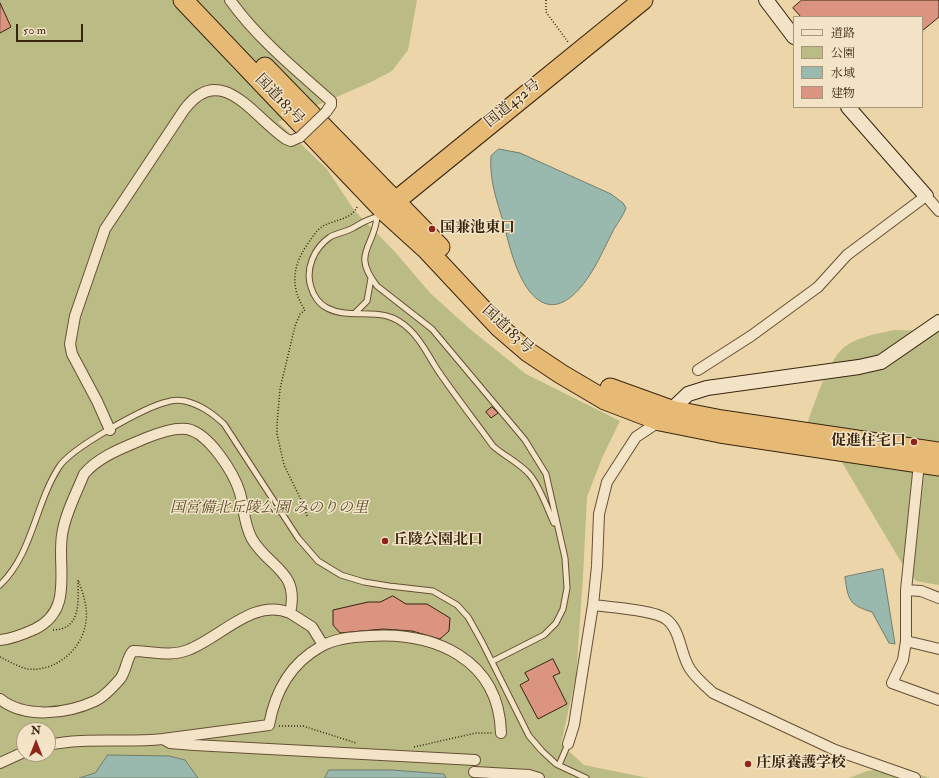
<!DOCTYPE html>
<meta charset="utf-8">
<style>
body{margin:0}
#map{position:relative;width:939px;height:778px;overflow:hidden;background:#ecd5a9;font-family:"IM FELL Double Pica","Noto Serif JP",serif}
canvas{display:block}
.legend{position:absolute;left:793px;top:16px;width:130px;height:92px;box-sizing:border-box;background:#f3e4c7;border:1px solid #a9977d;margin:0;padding:5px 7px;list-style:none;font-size:12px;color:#39240e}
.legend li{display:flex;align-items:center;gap:8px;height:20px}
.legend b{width:20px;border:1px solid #a9977d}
.north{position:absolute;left:16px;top:722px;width:40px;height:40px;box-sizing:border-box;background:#f3e4c7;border:1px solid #a9977d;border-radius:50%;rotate:0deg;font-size:11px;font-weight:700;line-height:16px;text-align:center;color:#39240e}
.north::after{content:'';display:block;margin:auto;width:14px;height:18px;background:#8f2418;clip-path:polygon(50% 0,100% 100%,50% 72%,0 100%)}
.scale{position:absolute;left:16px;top:24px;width:67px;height:18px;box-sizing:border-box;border:2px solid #39240e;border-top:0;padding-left:5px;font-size:12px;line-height:14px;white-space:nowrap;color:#39240e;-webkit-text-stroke:3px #f3e4c7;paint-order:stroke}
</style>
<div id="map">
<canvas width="939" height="778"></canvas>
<ul class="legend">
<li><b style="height:5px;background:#f3e4c7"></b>道路</li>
<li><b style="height:11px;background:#bbbc85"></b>公園</li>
<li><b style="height:11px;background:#99b8ae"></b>水域</li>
<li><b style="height:11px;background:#da9480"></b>建物</li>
</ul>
<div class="north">N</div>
<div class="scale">50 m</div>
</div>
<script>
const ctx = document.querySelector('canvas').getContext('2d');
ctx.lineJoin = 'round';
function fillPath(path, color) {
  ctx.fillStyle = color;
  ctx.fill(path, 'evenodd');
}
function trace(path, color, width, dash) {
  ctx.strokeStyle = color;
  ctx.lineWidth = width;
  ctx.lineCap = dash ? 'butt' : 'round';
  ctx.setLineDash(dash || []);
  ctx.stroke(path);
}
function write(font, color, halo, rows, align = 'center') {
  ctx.font = font + ' "IM FELL Double Pica","Noto Serif JP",serif';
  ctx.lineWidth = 3;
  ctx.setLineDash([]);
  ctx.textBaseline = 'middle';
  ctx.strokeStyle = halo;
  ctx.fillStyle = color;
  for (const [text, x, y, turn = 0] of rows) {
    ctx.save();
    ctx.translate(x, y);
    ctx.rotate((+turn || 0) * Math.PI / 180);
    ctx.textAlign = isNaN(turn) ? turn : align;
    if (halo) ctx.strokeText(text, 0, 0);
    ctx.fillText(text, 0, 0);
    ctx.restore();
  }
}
const green = new Path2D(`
 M0 0H417L408 50 392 71 369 83 278 122 327 169 354 210 396 253 430 293 470 329 526 374 620 421 602 458 587 497 583 577 576 677 561 744 584 765 648 778H0ZM24 730H48V754H24Z
 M894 330 939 331V585L916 581 904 567 840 459 797 454C806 429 824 366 842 349 855 337 877 334 894 330Z
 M882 769 906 770 930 778H849L867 771Z`);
const water = new Path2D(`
 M499 149 520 153 611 194 623 203 626 208C623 216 619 221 614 229 610 237 606 245 602 253 590 278 560 328 530 292 516 274 509 246 504 224 497 202 489 179 491 156Z
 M883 569 895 644 889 643 872 612C849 605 848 600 845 577Z
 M108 755 169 756 185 760 198 778H79L95 773Z
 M329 770H392L444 774 446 778H325Z`);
const building = new Path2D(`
 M802 0H939V17L922 31V17H801L793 8Z
 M0 3 11 27 0 33Z
 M492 407 498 413 491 418 486 412Z
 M393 596 406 604H427L450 618 449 631 440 639 412 631 383 629 340 633 333 625V610L368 602H380Z
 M553 659 560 673 553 676 567 704 538 719 520 685 529 680 525 673Z`);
const path = new Path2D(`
 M546 0V12L568 42
 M307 516 303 504 284 465 277 434V424L280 389 295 326 300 314 305 310C289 286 293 264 309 242 313 236 317 230 323 226 336 219 352 220 358 205
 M0 657C9 661 18 667 28 669 56 672 83 649 86 621 88 607 83 593 78 580 78 601 82 630 52 630
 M279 726H303L356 743
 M414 747 476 733H492
 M33 756 39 754`);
const lane = new Path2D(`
 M381 214 377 217C374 248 351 253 377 286L432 329 525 440 546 474 565 558 567 588 563 609 556 623 544 635 493 661
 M377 217C367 219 362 223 353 228 346 232 337 233 330 237 314 248 305 269 311 287 313 295 319 304 327 308 355 322 382 302 410 330 423 342 429 358 439 372 456 397 475 421 493 446 504 456 520 463 530 475 540 487 547 508 554 523
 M355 313 367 301 371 278
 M0 585C33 553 35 504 59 467 71 448 145 407 167 402 172 400 180 400 185 401 201 405 212 413 224 424L298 538 318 561 341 575 364 582 389 586 433 591 457 605 468 617 482 642 529 736 542 751 556 764 586 778
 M559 765 568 744`);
const street = new Path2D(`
 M230 0C257 38 296 70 331 101V105L326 112
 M698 370 751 336 818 287 847 255 926 196 939 211
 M110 430 97 401 72 354 70 344 75 316 105 229 184 110C221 60 253 117 286 139L291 141 300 137
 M919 463 906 590V641L903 660 892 683 939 700
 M906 590 921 591 939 598
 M593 605C609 607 655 610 666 619 681 630 680 654 690 669 696 678 704 685 713 693L835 750 915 778
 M0 640C12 639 24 634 35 629 74 610 57 569 62 535 65 514 76 494 84 474 99 456 125 447 146 438 158 433 174 427 187 429 209 433 234 473 240 493 244 508 244 525 252 539 269 568 300 571 290 613L312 627 323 645
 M906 641 939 649
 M0 699C25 719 67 714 95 701 104 697 113 687 120 679 126 672 127 656 133 651 151 651 170 657 188 650 220 638 254 597 290 613
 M163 739 269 725C275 692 290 664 320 647 335 638 353 637 370 636 435 632 499 659 501 733
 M568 744 574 725 593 605 597 566 599 514 607 482 636 437 660 421
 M48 745C86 737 124 743 163 739L170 743 194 745 475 760
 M0 763 24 752
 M474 772 529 775 539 778`);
const secondary = new Path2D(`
 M766 0 794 37
 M848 107 926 196
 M666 415 688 394 707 388 859 367 881 362 939 322`);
const highway = new Path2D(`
 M183 0 384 211 427 250 499 327 528 352 561 374 605 400 660 421 720 433 939 466
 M265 67 440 247
 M387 208 643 0
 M610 388 671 410 722 420 939 452`);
const streetBridge = new Path2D(`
 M300 137 326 112`);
const markers = [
 [432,229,4,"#8f2418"],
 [914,442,4,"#8f2418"],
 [385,541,4,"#8f2418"],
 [748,764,4,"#8f2418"]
];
const streetNames = [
 ["国道183号",279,100,46],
 ["国道432号",513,104,-39],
 ["国道183号",507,330,43]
];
const poiNames = [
 ["国兼池東口",440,229],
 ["促進住宅口",906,442,"right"],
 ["丘陵公園北口",393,541],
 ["庄原養護学校",756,764]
];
const parkNames = [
 ["国営備北丘陵公園 みのりの里",269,509]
];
fillPath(green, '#bbbc85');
fillPath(water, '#99b8ae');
trace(water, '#737d6e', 1);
fillPath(building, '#da9480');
trace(building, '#39240e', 1);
trace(lane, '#665035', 7);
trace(street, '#665035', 12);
trace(secondary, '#39240e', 16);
trace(highway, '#39240e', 21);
trace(path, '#39240e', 1.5, [1, 2]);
trace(lane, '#f3e4c7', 5);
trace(street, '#f3e4c7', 10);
trace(secondary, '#f3e4c7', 14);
trace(highway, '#e6ba74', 19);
trace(streetBridge, '#665035', 12, []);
trace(streetBridge, '#f3e4c7', 10);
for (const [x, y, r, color] of markers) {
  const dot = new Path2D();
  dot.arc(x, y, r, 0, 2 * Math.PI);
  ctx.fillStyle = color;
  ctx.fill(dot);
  trace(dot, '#f3e4c7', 1.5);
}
write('15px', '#39240e', '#f3e4c7', streetNames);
write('bold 15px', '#39240e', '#f3e4c7', poiNames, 'left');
write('italic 15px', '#5a4a2c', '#f3e4c7', parkNames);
</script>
